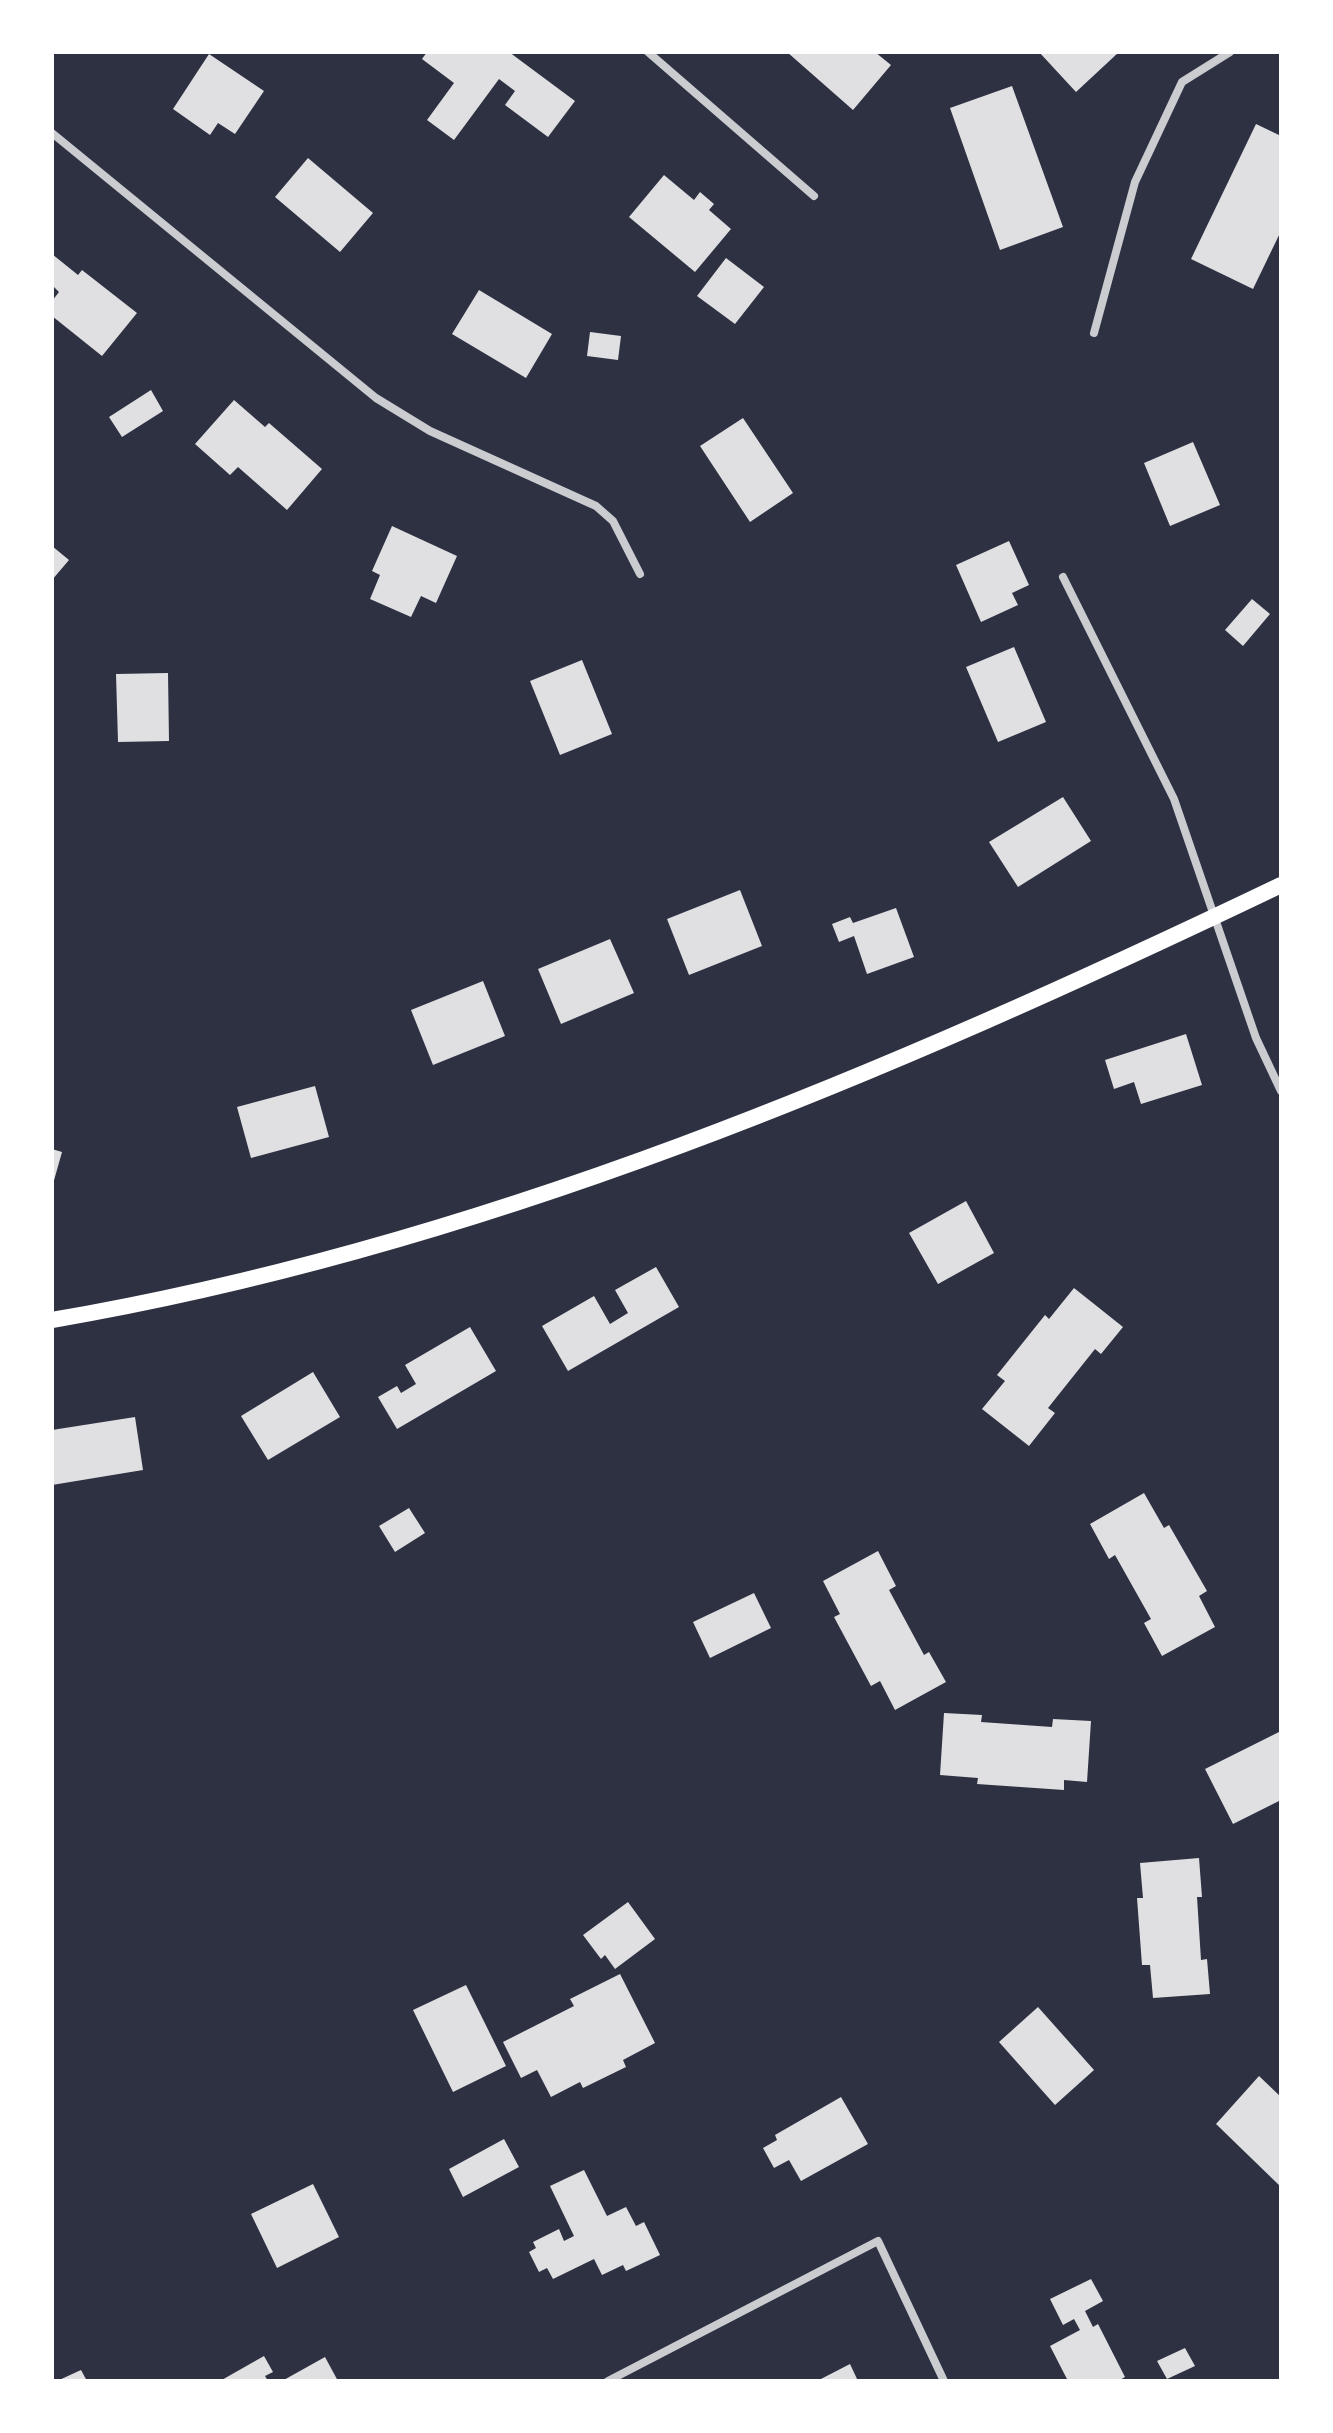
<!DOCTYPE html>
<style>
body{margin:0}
#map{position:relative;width:1333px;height:2433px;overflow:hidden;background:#2d3142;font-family:Lato,sans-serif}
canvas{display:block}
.frame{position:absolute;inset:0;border:54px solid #fff;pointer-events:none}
</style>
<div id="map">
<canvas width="1333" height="2433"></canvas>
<div class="frame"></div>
</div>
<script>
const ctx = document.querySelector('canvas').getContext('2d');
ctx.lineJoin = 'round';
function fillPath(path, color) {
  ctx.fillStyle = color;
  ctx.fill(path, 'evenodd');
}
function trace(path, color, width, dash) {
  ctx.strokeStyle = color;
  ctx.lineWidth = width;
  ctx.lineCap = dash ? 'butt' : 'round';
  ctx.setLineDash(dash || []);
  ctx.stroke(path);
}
const building = new Path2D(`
 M427 52H509L575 101 548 137 505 105 515 91 499 79 454 140 427 120 454 83 422 59Z
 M787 52H875L891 65 853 110Z
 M1039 52H1119L1076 92Z
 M209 54 264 91 235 134 218 123 210 135 173 109Z
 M1012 86 1063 227 1000 250 950 108Z
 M1256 124 1281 136V231L1253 289 1191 259Z
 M308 158 373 213 340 252 275 197Z
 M664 175 694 200 700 192 714 204 709 210 731 229 695 272 629 217Z
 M52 254 78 275 82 270 137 313 102 356 52 316V301L59 292 52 285Z
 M726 258 764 287 735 324 697 296Z
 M479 290 552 334 526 378 452 334Z
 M590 332 621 336 618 360 587 356Z
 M151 390 163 411 122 437 109 417Z
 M234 400 265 427 269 423 322 469 287 510 238 467 230 475 195 444Z
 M743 418 793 493 750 522 700 446Z
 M1193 442 1220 505 1170 526 1144 463Z
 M392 526 457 556 436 603 421 596 411 617 370 599 380 575 372 571Z
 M1009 541 1029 585 1012 593 1018 605 981 622 956 565Z
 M52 546 69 560 52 580Z
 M1252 599 1270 614 1243 646 1225 630Z
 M1014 647 1046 722 998 742 966 667Z
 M582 660 612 734 560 755 530 681Z
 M168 673 169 741 118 742 116 674Z
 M1063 797 1091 841 1018 887 989 842Z
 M740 890 762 946 689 975 667 919Z
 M896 908 914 957 867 974 854 936 839 942 832 924 850 917 853 923Z
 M610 939 634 993 561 1024 538 969Z
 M483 981 505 1036 433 1065 411 1010Z
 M1186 1034 1202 1085 1141 1104 1134 1082 1114 1089 1105 1060Z
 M315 1086 329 1137 251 1158 237 1107Z
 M52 1149 62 1152 53 1184H52Z
 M966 1201 994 1253 938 1284 909 1233Z
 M656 1267 679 1307 568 1371 542 1326 594 1296 610 1324 628 1313 615 1290Z
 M1074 1288 1123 1327 1101 1354 1095 1349 1048 1408 1055 1413 1029 1446 982 1409 1005 1381 997 1375 1045 1315 1049 1319Z
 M470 1327 496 1371 397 1429 378 1397 397 1386 401 1393 416 1384 405 1365Z
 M313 1372 340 1417 268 1460 241 1416Z
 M135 1417 143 1470 52 1485V1430Z
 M1144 1493 1164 1528 1169 1525 1207 1591 1199 1596 1215 1627 1162 1656 1144 1623 1151 1619 1115 1555 1109 1559 1090 1524Z
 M409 1508 425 1533 395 1552 379 1526Z
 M878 1551 896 1586 889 1590 924 1655 929 1652 946 1682 895 1710 880 1681 871 1686 834 1617 840 1614 823 1581Z
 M754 1593 771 1628 710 1658 693 1622Z
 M944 1713 982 1715 981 1722 1052 1727 1053 1719 1091 1721 1087 1782 1064 1780V1790L977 1784 978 1778 940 1775Z
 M1281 1731V1800L1233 1824 1205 1769Z
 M1199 1858 1202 1897H1197L1201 1960 1207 1959 1210 1994 1153 1998 1150 1965H1142L1137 1898H1143L1140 1863Z
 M628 1902 655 1939 615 1969 605 1955 601 1959 583 1935Z
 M620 1974 655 2043 623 2060 626 2067 583 2088 580 2082 551 2097 537 2070 521 2078 503 2042 574 2006 570 1999Z
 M466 1985 506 2066 453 2092 413 2010Z
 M1038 2007 1094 2070 1055 2105 999 2042Z
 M1259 2076 1281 2097V2187L1216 2124Z
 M841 2097 868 2144 801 2181 789 2160 774 2168 763 2148 777 2140 775 2135Z
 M504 2139 519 2167 463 2197 449 2169Z
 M584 2170 607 2216 626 2207 636 2226 644 2222 660 2255 626 2271 623 2265 602 2275 594 2259 553 2279 547 2268 539 2272 529 2252 536 2248 533 2242 559 2229 564 2241 574 2236 550 2186Z
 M313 2184 339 2237 277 2268 251 2214Z
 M1091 2279 1103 2301 1085 2311 1093 2327 1098 2324 1125 2377 1118 2381H1068L1050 2346 1080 2330 1074 2319 1063 2325 1050 2299Z
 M1185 2348 1195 2366 1167 2379 1157 2361Z
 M264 2356 273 2372 265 2376 268 2381H220Z
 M325 2357 338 2381H282Z
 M850 2364 858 2381H817Z
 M81 2370 87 2381H57Z`);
const minor = new Path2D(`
 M648 52 814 196
 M52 133 376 398 430 431 596 506 613 521 640 574
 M1094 333 1135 182 1182 82 1230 52
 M1063 577 1174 799 1256 1038 1281 1091
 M608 2381 878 2241 944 2381`);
const secondary = new Path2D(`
 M52 1320C484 1246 888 1073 1281 885`);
fillPath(building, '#e0e0e3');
trace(minor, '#caccd0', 8);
trace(secondary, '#fff', 16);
</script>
